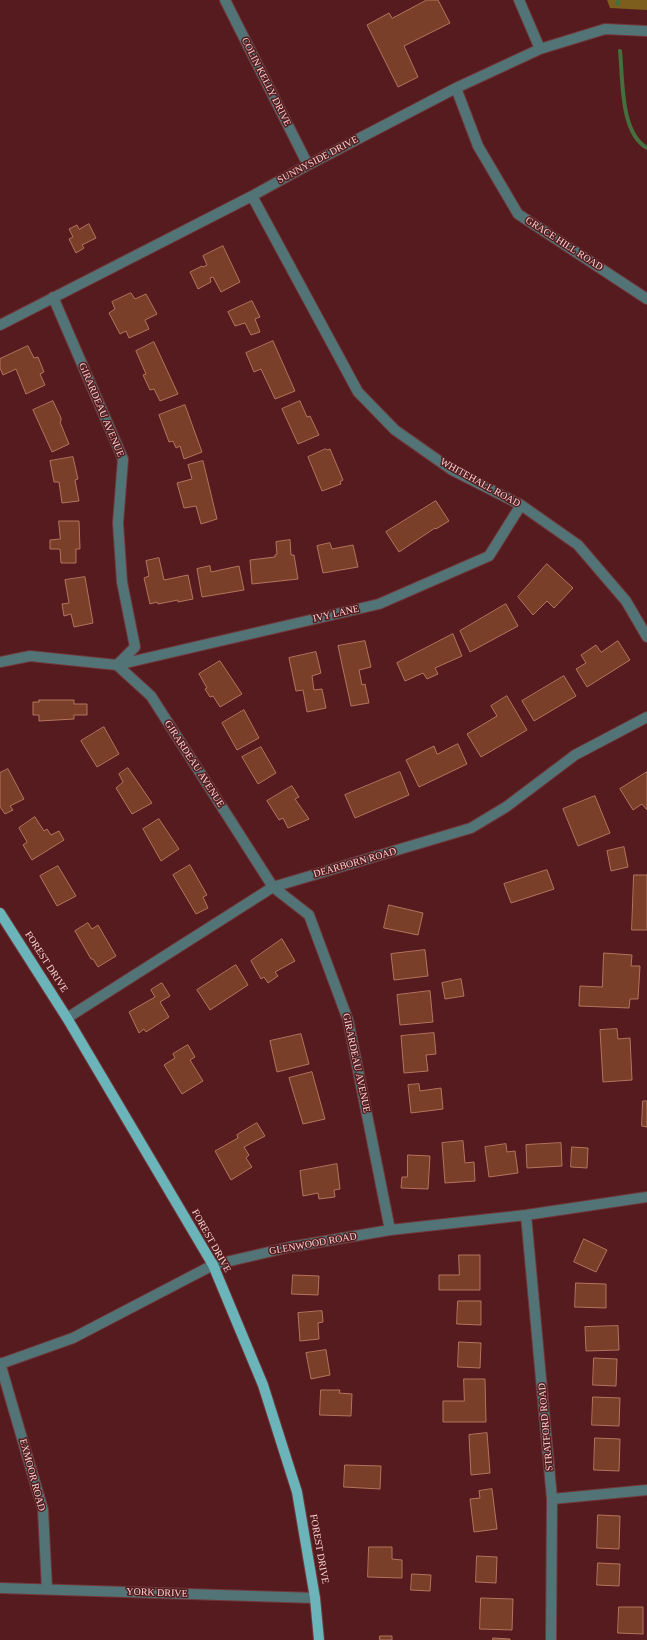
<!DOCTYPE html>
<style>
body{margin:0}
canvas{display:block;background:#561b1e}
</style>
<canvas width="647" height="1640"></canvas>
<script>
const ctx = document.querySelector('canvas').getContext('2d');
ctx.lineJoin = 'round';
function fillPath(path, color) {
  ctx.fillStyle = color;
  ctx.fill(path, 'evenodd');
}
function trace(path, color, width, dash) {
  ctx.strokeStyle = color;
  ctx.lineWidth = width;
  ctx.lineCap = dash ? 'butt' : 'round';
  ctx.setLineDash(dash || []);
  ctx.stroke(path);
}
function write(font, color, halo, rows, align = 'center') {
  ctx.font = font + ' "Times New Roman",serif';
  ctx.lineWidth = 3;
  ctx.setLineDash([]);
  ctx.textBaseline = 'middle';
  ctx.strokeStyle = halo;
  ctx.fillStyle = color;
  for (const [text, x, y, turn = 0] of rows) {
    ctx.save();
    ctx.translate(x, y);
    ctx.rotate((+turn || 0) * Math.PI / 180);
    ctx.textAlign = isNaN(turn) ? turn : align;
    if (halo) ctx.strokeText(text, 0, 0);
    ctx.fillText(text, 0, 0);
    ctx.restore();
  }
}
const forest = new Path2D(`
 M607 0H647V10L610 8Z`);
const stream = new Path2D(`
 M618 0V4
 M620 51C623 79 620 133 647 148`);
const building = new Path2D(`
 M427 0H438L450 23 404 46 418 77 398 87 367 25 389 13 392 18Z
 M89 224 96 238 82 245 84 248 76 253 69 239 73 237 69 229 77 225 79 229Z
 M223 246 240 282 221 292 213 277 210 278 211 282 198 289 190 272 202 266 203 267 207 265 203 256Z
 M131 293 135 299 146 294 157 314 145 320 149 329 129 338 126 331 120 334 109 313 115 309 112 302Z
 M252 301 260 317 255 319 260 332 251 335 245 323 235 326 228 312Z
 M273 341 295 391 275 399 261 369 254 372 246 353Z
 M154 342 178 394 160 401 154 389 150 390 143 375 146 374 136 351Z
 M28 346 34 358 38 357 44 372 40 374 45 385 26 394 16 369 3 375 0 368V359Z
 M53 401 61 418V421L60 422 69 444 52 452 33 410Z
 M300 401 307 417 310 416 319 435 298 444 282 409Z
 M185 405 202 452 184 459 180 446 176 448 173 441 169 442 159 415Z
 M326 449 327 450 330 449 343 480 340 482 341 484 322 491 308 457Z
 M73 457 78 479 75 480 79 501 62 503 59 482H54L50 461Z
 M203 461 217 519 201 524 196 506 184 508 177 483 192 479 188 465Z
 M436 501 449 521 436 529 435 528 399 552 386 532Z
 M59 521H79L80 549H76V563H61L60 549H50V540L60 539Z
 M290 540 291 555H294L298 579 252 584 250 560 275 557V555L277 554 276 542Z
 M330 543 332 549 353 545 358 567 323 573 317 546Z
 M159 558 164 580 188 575 193 599 178 602V600L158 604 157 602 150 604 144 578 149 576 146 561Z
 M547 564 573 588 554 608 547 601 533 615 518 597Z
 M210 566 211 572 239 566 244 590 202 597 197 569Z
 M85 577 93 623 74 627 71 614 64 616 62 604 69 603 65 580Z
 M506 604 518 626 470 652 460 631Z
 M453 634 462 656 435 668 438 674 427 679 423 673 405 681 397 663Z
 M365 641 371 667 359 670 362 685 365 684 369 703 351 706 338 646Z
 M618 641 630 660 587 687 576 669 586 663 581 655 596 645 601 652Z
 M316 652 321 673 312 676 314 690 322 689 326 708 307 712 303 690 296 691 289 658Z
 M220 661 242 694 220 707 213 696 210 697 205 689 207 688 199 674Z
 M564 676 576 696 534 721 522 701Z
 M507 696 527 730 481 757 467 734 497 716 491 706Z
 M39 700H74V704H87V715H74V719L39 721V715H33V702H39Z
 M244 710 259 738 237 750 222 723Z
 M104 727 119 754 97 767 81 741Z
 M458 744 467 764 419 787 406 760 434 746 437 754Z
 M261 747 276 773 258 784 242 757Z
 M128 768 152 803 132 814 116 788 123 782 119 774Z
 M8 769 24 799 10 806 13 810 5 814 0 807V773Z
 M400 772 409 795 355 818 345 795Z
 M647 772V810L642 804 633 810 620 789Z
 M292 786 299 797 295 799 309 819 288 828 283 818 279 820 267 801Z
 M595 796 610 833 578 846 563 809Z
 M35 817 44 831 47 829 51 835 59 831 64 840 32 860 23 845 27 842 19 828Z
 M159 819 179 849 161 861 143 829Z
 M624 847 628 867 611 871 607 851Z
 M190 865 207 895 203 897 208 908 196 914 173 875Z
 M58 866 76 896 57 906 40 876Z
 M547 870 554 889 511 903 504 884Z
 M634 875H647V930H632Z
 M389 905 423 913 418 935 384 928Z
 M88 923 92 929 98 925 116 956 98 967 93 959H91L75 931Z
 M282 939 295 961 275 972 278 976 268 983 264 977 261 979 251 961Z
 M425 950 428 976 394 980 391 954Z
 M604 953 632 955 631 966H640L638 999H630L629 1008 579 1006 580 986 602 987Z
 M236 965 248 985 210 1010 197 990Z
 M461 979 464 996 445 999 442 983Z
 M162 983 170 996 160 1002 169 1017 146 1032 144 1029 139 1033 129 1012 155 997 151 990Z
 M430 991 433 1022 400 1025 397 995Z
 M617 1029 618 1039 630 1038 632 1080 603 1082 600 1030Z
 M434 1033 436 1054 426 1055 428 1071 404 1073 401 1036Z
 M301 1034 309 1064 277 1072 270 1041Z
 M188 1045 195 1057 190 1060 203 1081 182 1094 164 1065 175 1058 173 1054Z
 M312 1072 325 1119 303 1124 289 1078Z
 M419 1084 420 1091 441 1088 443 1109 411 1113 408 1085Z
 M643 1101H647V1127L642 1126Z
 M257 1123 265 1136 244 1147 249 1155 246 1158 252 1167 231 1180 215 1151 238 1138 237 1135Z
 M463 1141 465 1163 474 1162 475 1181 445 1183 442 1143Z
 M561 1143 562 1166 527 1168 526 1145Z
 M506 1144 507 1152 515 1151 518 1173 489 1177 485 1147Z
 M572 1147 588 1148 587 1168 571 1167Z
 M408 1155 430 1156 428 1189 401 1188 402 1177H407Z
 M337 1164 340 1189 334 1190 335 1197 319 1199 318 1193 303 1196 300 1171Z
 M584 1239 607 1250 596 1272 574 1262Z
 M459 1255H480V1290H439V1275H459Z
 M293 1275 319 1276 318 1295 292 1294Z
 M576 1283 606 1284V1308L575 1307Z
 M458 1301H481V1325L457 1324Z
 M322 1311 323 1322 318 1323 319 1339 300 1341 298 1313Z
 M618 1326 619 1350 586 1351 585 1327Z
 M459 1342 481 1343 480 1368 458 1367Z
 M326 1350 330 1375 311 1379 306 1353Z
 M594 1358 617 1359 616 1386 593 1385Z
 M464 1379H485L486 1422H443V1401H464Z
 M321 1390H340L339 1393 352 1394 351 1416 320 1415Z
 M593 1397 620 1398 619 1426 592 1425Z
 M487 1433 490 1473 471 1475 469 1435Z
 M595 1438 620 1439 619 1471 594 1470Z
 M345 1465 381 1466 380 1489 344 1487Z
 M492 1489 497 1529 474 1532 470 1499 480 1498 479 1491Z
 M598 1515 620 1516 619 1549 597 1548Z
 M369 1547H392V1559L402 1560V1578L368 1577Z
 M477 1556 497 1557 496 1583 476 1582Z
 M598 1563 620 1564 619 1586 597 1585Z
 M412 1574 431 1575 430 1591 411 1590Z
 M481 1598 513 1599 512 1630 480 1629Z
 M619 1607H643V1634L618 1633Z
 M380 1636H392V1640H380Z
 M493 1638 510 1639V1640H493Z`);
const minor = new Path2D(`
 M225 0 308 165
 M519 0 540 49
 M456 88 478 146 518 214 647 299
 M252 196 358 392 395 430 452 470 521 505 578 545 626 601 647 637
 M53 297 123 459 118 523 122 582 135 647 117 665 151 696 273 887 309 915 348 1020 390 1230
 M0 325 252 196 308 165 456 88 540 49 605 29 647 31
 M0 662 30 656 117 665 379 604 489 556 521 505
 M67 1018 273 887 471 828 506 807 575 755 647 717
 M526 1215 552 1499 551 1640
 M0 1363 43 1510 47 1589
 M0 1364 73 1338 213 1265 290 1247 390 1230 526 1215 647 1197
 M552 1499 647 1490
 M0 1588 315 1598`);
const major = new Path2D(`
 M0 913 67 1018 213 1265 263 1385 297 1492 315 1598 319 1640`);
const streetNames = [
 ["COLIN KELLY DRIVE",266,82,63],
 ["SUNNYSIDE DRIVE",318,160,-28],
 ["GRACE HILL ROAD",564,244,33],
 ["GIRARDEAU AVENUE",101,410,67],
 ["WHITEHALL ROAD",480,483,29],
 ["IVY LANE",336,614,-13],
 ["GIRARDEAU AVENUE",194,764,57],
 ["DEARBORN ROAD",355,863,-16],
 ["FOREST DRIVE",46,962,57],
 ["GIRARDEAU AVENUE",356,1063,78],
 ["FOREST DRIVE",211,1241,61],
 ["GLENWOOD ROAD",313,1244,-10],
 ["STRATFORD ROAD",546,1427,-95],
 ["EXMOOR ROAD",32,1475,75],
 ["FOREST DRIVE",319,1549,80],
 ["YORK DRIVE",157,1593,2]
];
fillPath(forest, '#7e5e1d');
trace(stream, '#446f3e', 4);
fillPath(building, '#793f29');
trace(building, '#b3745d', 1);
trace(minor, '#70383b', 12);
trace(major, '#70383b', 12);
trace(minor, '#527476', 10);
trace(major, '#6bb4ba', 10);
write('10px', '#fad3d2', '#561b1e', streetNames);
</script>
